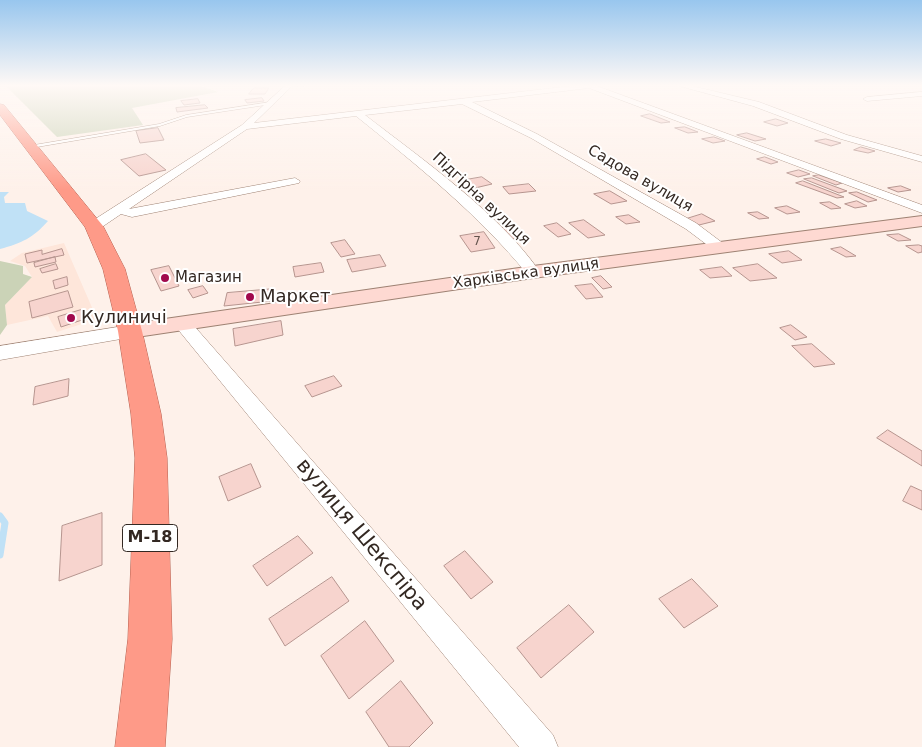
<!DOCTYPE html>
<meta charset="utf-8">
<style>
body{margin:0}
canvas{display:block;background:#fef1ea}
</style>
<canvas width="922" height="747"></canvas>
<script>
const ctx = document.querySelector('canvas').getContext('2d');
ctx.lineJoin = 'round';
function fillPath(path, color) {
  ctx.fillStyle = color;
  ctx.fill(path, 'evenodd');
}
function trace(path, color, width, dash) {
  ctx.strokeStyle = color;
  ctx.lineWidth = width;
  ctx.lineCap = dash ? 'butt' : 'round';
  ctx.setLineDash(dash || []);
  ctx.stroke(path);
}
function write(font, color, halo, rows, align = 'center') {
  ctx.font = font + ' "DejaVu Sans",sans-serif';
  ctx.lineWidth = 4;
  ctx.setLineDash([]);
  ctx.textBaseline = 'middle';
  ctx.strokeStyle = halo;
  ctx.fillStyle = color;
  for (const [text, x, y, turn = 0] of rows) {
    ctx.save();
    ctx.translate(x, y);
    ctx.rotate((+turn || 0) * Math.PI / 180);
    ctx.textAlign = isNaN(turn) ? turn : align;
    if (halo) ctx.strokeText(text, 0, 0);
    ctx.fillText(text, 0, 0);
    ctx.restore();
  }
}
const built = new Path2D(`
 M64 243 97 319 57 332 48 316 7 325 5 305 32 277 25 266 10 261 22 253Z`);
const green = new Path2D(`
 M5 85H199L218 92 132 108 143 125 57 137Z
 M0 261 23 266V274L32 277 5 305 7 325 0 335Z`);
const water = new Path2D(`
 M0 192H9L4 197 5 203H25L27 211 48 221C33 238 22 243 0 249Z`);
const stream = new Path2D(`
 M0 516 5 523 0 555`);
const building = new Path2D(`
 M254 88H269L265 94H249Z
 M262 98 264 101 247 103 245 100Z
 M198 99 200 103 184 105 181 101Z
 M205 105 208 108 177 112 176 108Z
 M650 114 670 122 661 123 641 116Z
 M776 119 788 123 777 126 764 122Z
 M685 127 698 132 688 133 675 128Z
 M158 128 164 140 140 143 136 131Z
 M747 133 766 139 755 141 737 135Z
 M714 137 725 141 713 143 702 139Z
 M826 139 841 143 831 146 815 141Z
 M861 147 875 151 868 153 854 150Z
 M146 154 166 170 139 176 121 160Z
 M765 157 778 162 771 164 757 159Z
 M799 170 810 174 798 177 787 173Z
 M819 175 842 183 836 185 813 176Z
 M482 177 492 184 475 188 465 180Z
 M812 178 847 191 839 193 804 179Z
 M803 181 844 197 837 198 796 183Z
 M529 184 536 191 509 194 503 187Z
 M901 186 911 190 898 192 888 188Z
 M610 191 627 201 611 204 594 194Z
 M857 192 877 200 868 202 849 193Z
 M857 201 867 206 855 208 845 204Z
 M830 202 841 208 831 209 820 203Z
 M787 206 800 212 787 214 775 208Z
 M758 212 769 218 759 219 748 213Z
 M702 214 715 221 699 225 686 219Z
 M629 215 640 222 626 224 616 217Z
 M584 220 605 235 588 238 569 223Z
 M557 223 571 234 558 237 544 226Z
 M513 226 526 236 513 239 500 228Z
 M484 232 495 248 471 252 460 236Z
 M899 234 911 240 898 241 887 235Z
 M345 240 355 254 341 257 331 243Z
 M919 245 922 246V252L918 253 906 246Z
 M841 247 856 256 846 257 831 249Z
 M62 249 64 255 27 263 25 254 42 250V254Z
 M789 251 802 260 782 263 769 254Z
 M380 255 386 266 352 272 347 260Z
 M55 257 56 262 35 267 34 263Z
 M321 263 324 272 295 277 293 267Z
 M56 264 58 269 42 273 40 269Z
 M758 264 777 278 750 281 733 268Z
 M169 266 179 286 161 291 151 270Z
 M722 267 732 276 710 278 700 270Z
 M601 276 612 287 603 289 592 278Z
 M67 277 68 285 55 289 53 281Z
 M592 284 603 297 586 299 575 286Z
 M203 286 208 293 193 298 188 290Z
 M274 289 272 301 224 306 227 293Z
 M68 291 73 307 32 318 29 302Z
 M81 310 85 319 61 327 58 317Z
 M281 321 283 335 235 346 233 329Z
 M791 325 807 337 795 340 780 328Z
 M812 344 835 364 814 367 792 346Z
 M334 376 342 386 312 397 305 386Z
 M69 379 68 396 33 405 35 387Z
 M888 430 922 451V466L877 438Z
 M251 464 261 487 228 501 219 477Z
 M911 486 922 491V510L903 501Z
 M102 513V565L59 581 62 526Z
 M298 536 313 553 267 586 253 566Z
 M465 551 493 582 471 599 444 566Z
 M332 577 349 601 285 646 269 619Z
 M692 579 718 606 684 628 659 599Z
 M569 605 594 632 541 678 517 648Z
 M365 621 394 661 349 699 321 656Z
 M401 681 433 723 409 747H389L366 712Z`);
const service = new Path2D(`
 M298 85H317L287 87Z
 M271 102 272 104 187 117 160 126 31 148 28 146 159 124 186 115Z`);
const minor = new Path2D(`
 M286 85H293L254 123 579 85H594L922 205V213L589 88 472 102 537 134 696 223 724 244 726 247 724 250H714L686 229 531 138 462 104 365 115C422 159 499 213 540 272L538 275H528C478 214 417 165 356 116L247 129 129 209 295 178 300 181 299 183 132 217 121 214 99 229H89L88 226 89 223 242 125Z
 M676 85H688L759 102 847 135 922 156V162L841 139 753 106Z
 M922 92V96L867 101 863 99 867 97Z
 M182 318 188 319 553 735 558 747H519L176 327 174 323 176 319Z`);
const tertiary = new Path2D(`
 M130 325 138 326 141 331 138 336 0 360V346Z`);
const secondary = new Path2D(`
 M922 216V226L533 278 130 338 122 336 118 331 122 326 130 324 533 266Z`);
const trunk = new Path2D(`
 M0 104 4 105 103 226 125 269 142 331 161 414 167 458 172 639 165 747H115L128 639 135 458 131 414 118 331 103 269 85 227 0 115Z`);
const markers = [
 [165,278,5,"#a1094d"],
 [250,297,5,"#a1094d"],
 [71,318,5,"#a1094d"]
];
const farNumbernames = [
 ["7",477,242]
];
const farStreetnames = [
 ["Садова вулиця",640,179,30],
 ["Підгірна вулиця",481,199,43],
 ["Харківська вулиця",526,274,-8]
];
const farPoinames = [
 ["Магазин",175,278]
];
const shields = [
 [150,538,55]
];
const shieldNames = [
 ["М-18",150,538]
];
const poiNames = [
 ["Маркет",260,297],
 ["Кулиничі",81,318]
];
const nearStreetnames = [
 ["вулиця Шекспіра",361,535,50]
];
fillPath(built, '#fee6da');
fillPath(green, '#cbd3b7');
fillPath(water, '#c0e1f6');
trace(stream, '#c0e1f6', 7);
fillPath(building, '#f7d4ce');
trace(building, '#b6958f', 1);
trace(service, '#9e8273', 1);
trace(minor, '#9e8273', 1);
trace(tertiary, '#9e8273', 1);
trace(secondary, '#9e8273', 2);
trace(trunk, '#b66251', 1);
fillPath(service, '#fff');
fillPath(minor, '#fff');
fillPath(tertiary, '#fff');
fillPath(secondary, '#fed9d2');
fillPath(trunk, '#fe9a88');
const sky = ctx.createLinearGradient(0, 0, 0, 190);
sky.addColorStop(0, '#98c6ee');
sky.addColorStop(0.45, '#fff9f6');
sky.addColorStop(1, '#fff9f600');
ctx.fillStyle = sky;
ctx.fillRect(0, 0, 922, 190);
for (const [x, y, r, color] of markers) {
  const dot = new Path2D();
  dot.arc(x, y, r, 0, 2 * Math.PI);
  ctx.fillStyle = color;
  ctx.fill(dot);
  trace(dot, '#fff', 2);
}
write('12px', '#64534d', null, farNumbernames);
write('15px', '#332822', '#fff', farStreetnames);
write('15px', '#332822', '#fff', farPoinames, 'left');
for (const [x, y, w] of shields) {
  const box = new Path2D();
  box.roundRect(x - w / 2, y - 13.5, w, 27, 4);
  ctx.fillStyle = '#fff';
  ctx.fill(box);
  trace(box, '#332822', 1);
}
write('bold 16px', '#332822', null, shieldNames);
write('18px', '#332822', '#fff', poiNames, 'left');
write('21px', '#332822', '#fff', nearStreetnames);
</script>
